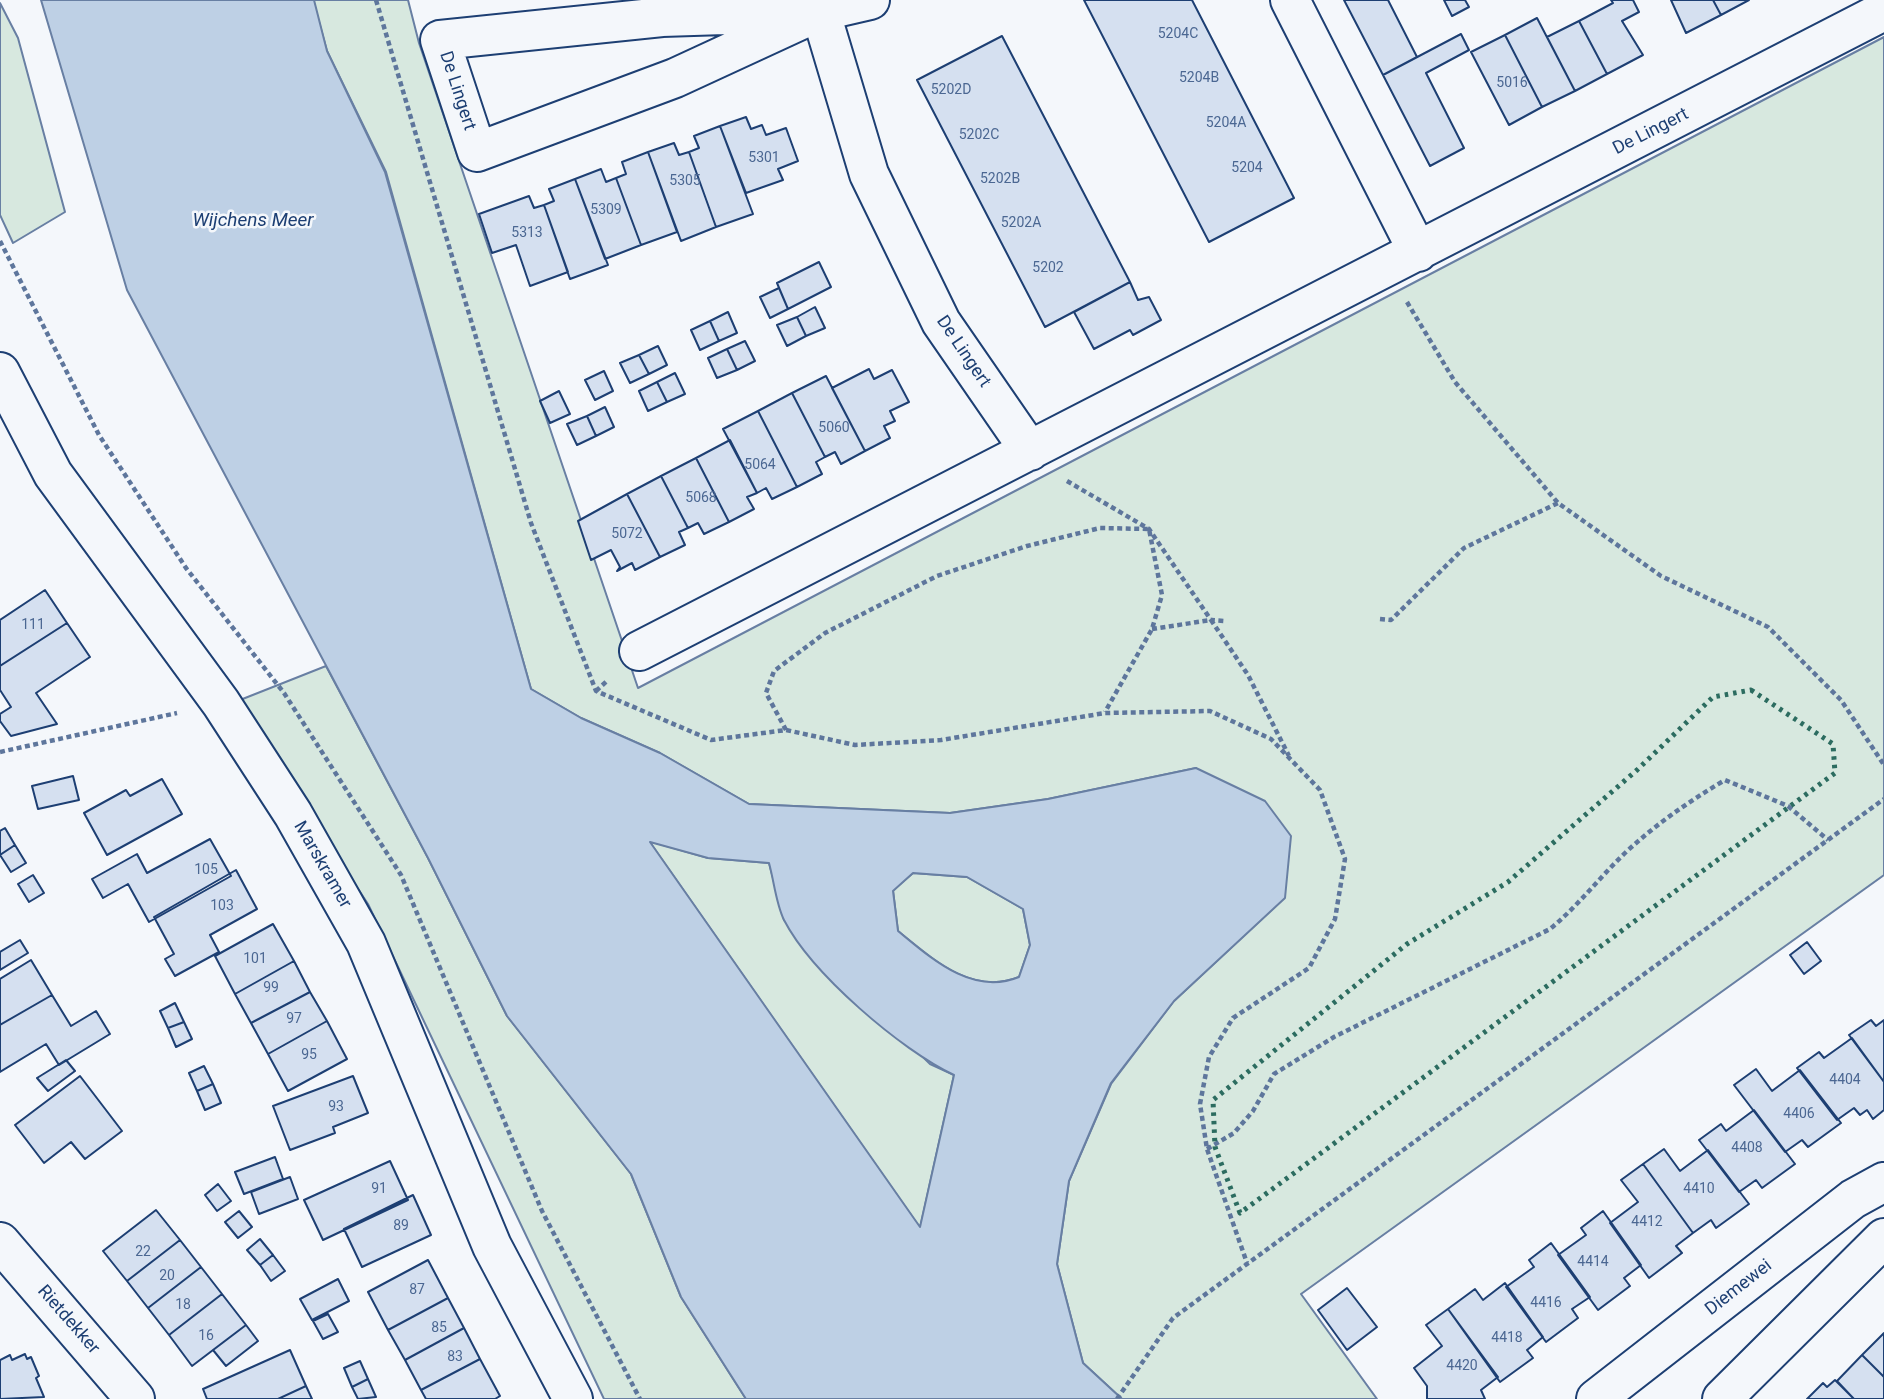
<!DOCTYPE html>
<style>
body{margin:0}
canvas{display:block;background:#f4f7fb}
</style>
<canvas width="1884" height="1399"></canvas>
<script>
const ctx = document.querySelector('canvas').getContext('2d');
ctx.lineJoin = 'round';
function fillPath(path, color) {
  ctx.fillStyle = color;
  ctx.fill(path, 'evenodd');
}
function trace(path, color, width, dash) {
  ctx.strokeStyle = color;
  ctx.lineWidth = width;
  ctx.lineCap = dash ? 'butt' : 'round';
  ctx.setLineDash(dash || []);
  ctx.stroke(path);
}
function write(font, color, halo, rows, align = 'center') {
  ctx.font = font + ' Roboto,sans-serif';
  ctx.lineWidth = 5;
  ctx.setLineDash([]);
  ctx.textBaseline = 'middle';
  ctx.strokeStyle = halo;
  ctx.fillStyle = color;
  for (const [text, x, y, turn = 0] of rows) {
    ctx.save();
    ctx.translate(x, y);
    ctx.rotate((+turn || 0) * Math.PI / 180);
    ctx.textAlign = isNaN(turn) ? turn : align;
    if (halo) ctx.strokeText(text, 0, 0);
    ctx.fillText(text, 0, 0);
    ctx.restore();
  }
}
const green = new Path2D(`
 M313 0H408L419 43 638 688 1884 37V875L1301 1294 1377 1399H1122L1083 1363 1057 1264 1069 1181 1111 1084 1174 1001 1284 898 1196 768 1048 799 950 813 749 804 660 753 581 718 531 689 386 172 327 51Z
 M0 3 18 38 65 212 13 243 0 215Z
 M326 666 428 858 507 1016 631 1174 681 1297 746 1399H604L368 904 235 702Z
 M649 841 708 858 769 863 784 920 930 1064 954 1075 920 1228Z
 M913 873 967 877 1023 909 1030 945 1019 977C972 996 933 959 898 931L893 890Z`);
const water = new Path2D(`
 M41 0H314L327 51 385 172 531 689 581 718 660 753 749 804 950 813 1048 799 1196 768 1265 801 1291 836 1285 898 1174 1001 1111 1083 1069 1181 1057 1264 1083 1363 1122 1399H746L681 1297 631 1174 507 1016 428 858 127 290ZM650 842 708 858 769 863C774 881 776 904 784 920 812 974 901 1050 954 1075L920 1227ZM913 873 967 877 1023 909 1030 945 1019 977C972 996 932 959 898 931L893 891Z`);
const building = new Path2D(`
 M1084 0H1192L1294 198 1209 242Z
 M1344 0H1388L1417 57 1383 75Z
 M1444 0H1465L1469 7 1452 16Z
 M1611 0H1633L1639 12 1622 21 1643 55 1607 74 1579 21 1613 3Z
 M1671 0H1713L1721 15 1686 33Z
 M1713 0H1749L1721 15Z
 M1537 18 1575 91 1542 107 1505 35Z
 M1579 21 1607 74 1575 91 1547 37Z
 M1461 34 1469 50 1426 73 1464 148 1430 166 1383 75Z
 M1505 35 1542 107 1509 125 1471 52Z
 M1002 36 1130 282 1045 327 917 80Z
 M746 117 751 129 762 125 766 135 786 128 798 161 778 169 783 180 746 193 720 126Z
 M720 126 753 214 716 227 689 152 699 148 694 136Z
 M674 143 679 155 689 152 716 227 681 241 648 152Z
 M648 152 677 232 641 245 616 178 626 174 622 162Z
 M601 169 606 182 616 178 641 245 605 259 575 179Z
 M575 179 608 265 570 279 544 205 554 201 549 189Z
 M529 196 534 208 544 205 568 272 530 286 516 245 492 253 479 214Z
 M819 262 831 287 788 309 777 283Z
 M1130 282 1138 300 1149 297 1161 320 1133 335 1130 330 1094 349 1074 312Z
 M779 288 788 309 770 318 760 297Z
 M815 307 825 328 806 336 797 317Z
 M728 312 737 333 719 341 710 321Z
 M797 317 806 336 787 346 777 325Z
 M710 321 719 341 700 350 691 330Z
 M745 341 755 361 737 370 727 349Z
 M658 346 667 365 649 374 639 355Z
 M727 349 737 370 717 378 708 358Z
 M639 355 649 374 630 383 620 363Z
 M869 369 874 379 892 370 909 402 890 411 895 421 884 426 890 438 865 451 832 388Z
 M604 371 613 391 595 400 585 380Z
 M675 373 685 394 667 402 657 382Z
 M826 376 865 451 841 464 835 452 825 457 792 393Z
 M657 382 667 402 648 411 639 391Z
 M559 391 570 414 550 423 540 401Z
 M792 393 825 457 816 462 822 474 797 487 758 411Z
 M605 407 614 427 596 436 587 416Z
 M758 411 797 487 772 499 766 488 757 493 723 429Z
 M587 416 596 436 577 445 567 424Z
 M730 440 757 493 747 497 754 509 729 522 696 458Z
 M696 458 729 522 704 534 698 523 688 528 661 476Z
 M661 476 688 528 679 532 685 545 660 557 627 494Z
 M627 494 660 557 635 570 632 563 617 571 620 567 611 550 591 560 578 521Z
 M45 590 67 623 0 666V620Z
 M67 623 90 657 36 693 57 724 11 736 0 721V714L11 707 0 690V666Z
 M73 776 79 800 38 809 32 786Z
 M162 779 182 814 107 855 84 813 126 790 130 796Z
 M5 828 15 845 0 855V831Z
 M210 839 231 876 149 922 128 884 103 898 92 879 137 854 147 873Z
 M15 845 26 863 11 872 0 855Z
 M236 870 257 909 210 935 219 952 175 976 165 959 174 954 154 917Z
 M33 875 44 893 29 902 18 884Z
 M273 924 294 961 235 994 215 956Z
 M20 940 28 953 0 970V952Z
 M1807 942 1821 961 1804 974 1790 955Z
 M31 960 52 995 0 1025V979Z
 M294 961 310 992 251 1023 235 994Z
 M310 992 327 1021 268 1054 251 1023Z
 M52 995 71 1026 96 1011 110 1034 59 1065 46 1044 0 1072V1025Z
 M175 1003 184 1022 168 1028 160 1011Z
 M1871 1020 1876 1026 1884 1020V1082L1849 1035Z
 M327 1021 347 1059 288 1091 268 1054Z
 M184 1022 192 1039 176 1047 168 1028Z
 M1852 1038 1884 1082V1110L1873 1119 1867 1110 1860 1115 1854 1108 1837 1120 1797 1068 1819 1052 1824 1058Z
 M66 1060 75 1071 48 1091 37 1078Z
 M204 1066 213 1084 197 1091 189 1073Z
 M1756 1069 1772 1091 1800 1070 1841 1123 1808 1147 1802 1140 1785 1152 1734 1085Z
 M80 1076 122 1131 85 1159 71 1142 44 1163 15 1125Z
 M353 1076 368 1113 333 1127 335 1133 290 1150 273 1106Z
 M213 1084 221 1103 205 1110 197 1091Z
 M1754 1110 1795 1164 1762 1188 1756 1180 1739 1192 1699 1140 1721 1124 1726 1131Z
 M1664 1149 1680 1171 1708 1150 1749 1204 1716 1228 1711 1220 1693 1233 1643 1164Z
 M275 1157 283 1179 244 1194 235 1172Z
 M390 1161 408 1200 323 1240 304 1200Z
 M1643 1164 1693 1233 1676 1246 1682 1253 1649 1278 1610 1223 1638 1202 1621 1180Z
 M290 1177 298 1199 259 1214 251 1192Z
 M218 1184 231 1201 217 1211 205 1195Z
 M413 1195 431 1235 362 1267 344 1229Z
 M156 1210 180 1240 127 1281 103 1251Z
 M239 1211 252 1227 238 1238 225 1222Z
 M1603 1211 1641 1265 1624 1278 1630 1286 1598 1310 1558 1255 1586 1235 1581 1228Z
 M260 1239 273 1255 260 1265 247 1250Z
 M180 1240 201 1267 148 1308 127 1281Z
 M1551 1243 1590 1297 1572 1309 1578 1318 1546 1342 1506 1287 1534 1267 1529 1260Z
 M273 1255 285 1271 271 1281 260 1265Z
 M428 1260 448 1298 388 1330 368 1292Z
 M201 1267 222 1294 169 1335 148 1308Z
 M338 1279 349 1301 312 1320 300 1299Z
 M1505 1283 1543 1337 1527 1350 1533 1358 1500 1382 1448 1309 1475 1289 1483 1300Z
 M1347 1288 1377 1327 1347 1350 1318 1310Z
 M222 1294 246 1325 192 1366 169 1335Z
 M448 1298 464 1328 405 1360 388 1330Z
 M1448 1309 1498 1377 1481 1390 1485 1399H1427V1386L1414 1368 1442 1346 1426 1325Z
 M328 1314 338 1332 323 1339 313 1321Z
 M246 1325 258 1341 226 1366 213 1350Z
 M464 1328 480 1359 421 1390 405 1360Z
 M1884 1333V1377L1862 1355Z
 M290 1350 306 1386 278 1399H207L203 1389Z
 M25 1354 27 1359 31 1357 39 1376 36 1378 44 1397 0 1399V1360L10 1355 12 1360Z
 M1862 1355 1884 1377V1399H1854L1837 1381Z
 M480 1359 500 1396 495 1399H426L421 1390Z
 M360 1361 368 1379 352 1387 344 1368Z
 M368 1379 376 1397 358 1399 352 1387Z
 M1835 1380 1854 1399H1807L1823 1383 1827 1387Z
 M306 1386 312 1399H278Z`);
const path = new Path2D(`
 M376 0 531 523 596 691 711 740 786 730 855 745 941 740 1105 713 1210 711 1271 739 1320 790 1345 859 1335 919 1309 968 1233 1018 1209 1057 1200 1104 1207 1149 1247 1263
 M0 241 99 435 186 568 284 693 401 875 542 1211 640 1399
 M1407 302 1455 382 1558 503 1661 576 1768 627 1841 700 1884 765
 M1067 481 1149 529 1211 620 1225 621
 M1380 619 1391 620 1464 548 1558 503
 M1152 629 1211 620 1248 675 1289 756
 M596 691 608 680
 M786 730 766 693 774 671 825 633 937 576 1027 546 1100 528 1149 529 1162 595 1152 629 1105 712
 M0 752 177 713
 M1207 1149 1234 1133 1253 1111 1274 1074 1334 1037 1550 929C1578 906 1599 878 1625 853 1656 824 1688 802 1725 780L1788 806 1828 840
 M1117 1399 1173 1318 1884 799`);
const minor = new Path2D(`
 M817 0 869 174 941 322 1030 451
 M1290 0 1418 252
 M818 12 675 78 477 152 440 40 662 17Z
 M818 12 870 0
 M0 372 53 474 221 703 293 814 366 943 492 1246 573 1399
 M639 651 1884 11
 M0 1242 135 1399
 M1596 1399 1853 1199 1884 1182
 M1722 1399 1884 1238`);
const hedge = new Path2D(`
 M1751 690 1833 744 1835 773 1240 1213 1215 1147 1213 1100 1407 944 1508 882 1637 770 1713 697Z`);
const numberNames = [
 ["5204C",1178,34],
 ["5204B",1199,78],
 ["5016",1512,83],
 ["5202D",951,90],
 ["5204A",1226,123],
 ["5202C",979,135],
 ["5301",764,158],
 ["5204",1247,168],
 ["5202B",1000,179],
 ["5305",685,181],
 ["5309",606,210],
 ["5202A",1021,223],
 ["5313",527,233],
 ["5202",1048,268],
 ["5060",834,428],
 ["5064",760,465],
 ["5068",701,498],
 ["5072",627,534],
 ["111",33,625],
 ["105",206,870],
 ["103",222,906],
 ["101",255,959],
 ["99",271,988],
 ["97",294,1019],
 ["95",309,1055],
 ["4404",1845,1080],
 ["93",336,1107],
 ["4406",1799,1114],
 ["4408",1747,1148],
 ["91",379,1189],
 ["4410",1699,1189],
 ["4412",1647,1222],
 ["89",401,1226],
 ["22",143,1252],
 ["4414",1593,1262],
 ["20",167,1276],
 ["87",417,1290],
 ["4416",1546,1303],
 ["18",183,1305],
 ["85",439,1328],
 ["16",206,1336],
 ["4418",1507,1338],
 ["83",455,1357],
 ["4420",1462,1366]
];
const streetNames = [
 ["De Lingert",457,91,72],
 ["De Lingert",1651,132,-27],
 ["De Lingert",963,352,56],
 ["Marskramer",322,865,60],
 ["Diemewei",1739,1288,-38],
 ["Rietdekker",68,1320,49]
];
const waterNames = [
 ["Wijchens Meer",253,221]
];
fillPath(green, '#d7e8df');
trace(green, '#687fa3', 2);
fillPath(water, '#bed0e5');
trace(water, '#687fa3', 2);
fillPath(building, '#d5e0f0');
trace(building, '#1d3f73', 2);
trace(minor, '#1d3f73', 42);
trace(path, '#5e769c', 4.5, [5, 3.5]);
trace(minor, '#f4f7fb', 38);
trace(hedge, '#2c6c60', 5, [3.5, 5]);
write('14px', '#4b6792', null, numberNames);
write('18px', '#1d3f73', '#f4f7fb', streetNames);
write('italic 19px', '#1d3f73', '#f4f7fb', waterNames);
</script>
